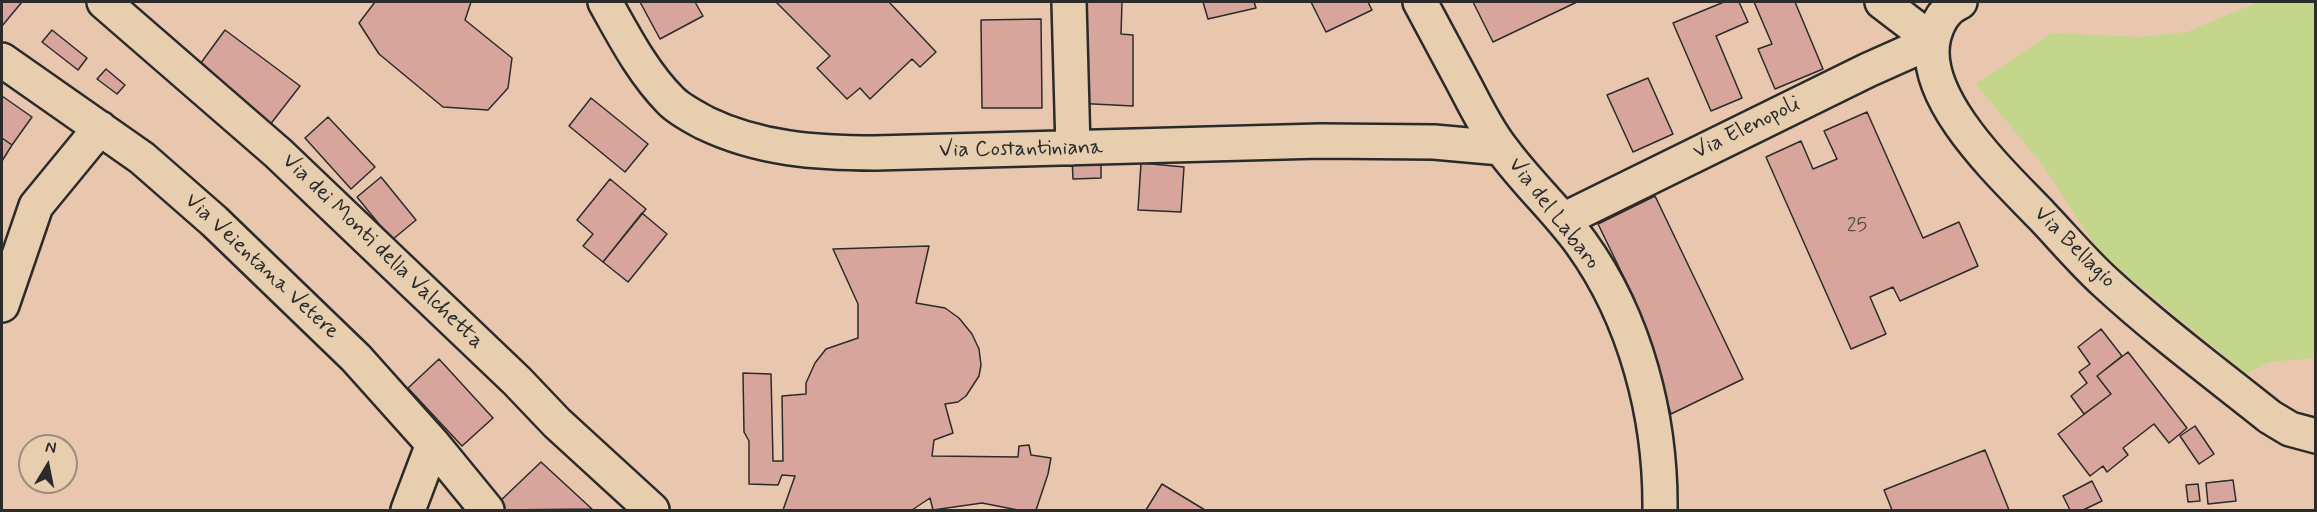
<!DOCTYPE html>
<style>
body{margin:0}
#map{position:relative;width:2317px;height:512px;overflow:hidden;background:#e9c7ae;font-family:Mynerve,sans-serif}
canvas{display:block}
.frame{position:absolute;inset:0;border:3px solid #2b2b2b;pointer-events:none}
.north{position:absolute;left:18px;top:434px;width:60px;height:60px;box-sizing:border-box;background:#e6ceaf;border:2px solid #9b8d7a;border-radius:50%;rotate:10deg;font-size:16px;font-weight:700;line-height:24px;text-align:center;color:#2b2b2b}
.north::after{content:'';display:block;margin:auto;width:21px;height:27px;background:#2b2b2b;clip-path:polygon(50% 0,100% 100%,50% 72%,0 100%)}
</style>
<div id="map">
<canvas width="2317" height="512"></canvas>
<div class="frame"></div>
<div class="north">N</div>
</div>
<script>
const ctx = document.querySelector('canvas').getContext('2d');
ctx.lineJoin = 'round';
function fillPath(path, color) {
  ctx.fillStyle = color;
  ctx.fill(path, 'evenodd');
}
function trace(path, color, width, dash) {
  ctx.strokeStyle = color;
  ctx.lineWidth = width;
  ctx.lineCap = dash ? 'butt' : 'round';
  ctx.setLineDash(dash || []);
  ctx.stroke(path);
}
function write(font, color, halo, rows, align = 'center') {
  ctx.font = font + ' Mynerve,sans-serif';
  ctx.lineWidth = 4.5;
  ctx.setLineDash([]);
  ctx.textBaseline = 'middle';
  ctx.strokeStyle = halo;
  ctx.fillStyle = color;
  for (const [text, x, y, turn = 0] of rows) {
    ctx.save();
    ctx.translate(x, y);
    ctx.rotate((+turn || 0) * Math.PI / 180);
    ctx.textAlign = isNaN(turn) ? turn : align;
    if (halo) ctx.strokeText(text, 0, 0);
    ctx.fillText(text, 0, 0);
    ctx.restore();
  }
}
const green = new Path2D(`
 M2258 2H2315L2316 358 2269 362 2246 374 2101 254 2044 167 1976 84 2052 33 2140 37 2187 32Z`);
const building = new Path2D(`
 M2 2H22L2 26Z
 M375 2H471L465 20 512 58 508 88 488 110 443 107 379 54 359 23Z
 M640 2H695L703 16 660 39Z
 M776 2H889L936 52 920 67 912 59 870 99 860 88 847 99 817 68 830 56Z
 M1077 2H1122L1121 34 1133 35V106L1074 103Z
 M1203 2H1254L1256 8 1208 19Z
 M1311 2H1368L1372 10 1326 32Z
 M1473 2H1577L1493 42Z
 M1724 2H1739L1748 22 1716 36 1742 98 1711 111 1673 23Z
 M1754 2H1795L1823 69 1775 89 1758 49 1772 44Z
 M1041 19 1042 108H982L981 20Z
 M52 30 87 58 78 70 42 42Z
 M225 30 300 86 269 126 195 71Z
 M106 69 125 85 117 94 97 79Z
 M1648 78 1673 134 1633 152 1607 95Z
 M2 96 32 117 12 145 2 138Z
 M591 98 648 144 625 172 569 126Z
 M1867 112 1923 238 1959 222 1978 266 1900 301 1893 287 1870 297 1886 334 1851 349 1766 157 1801 141 1813 169 1837 159 1824 131Z
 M328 117 375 167 351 189 305 138Z
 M2 138 12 145 2 161Z
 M1101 156V178L1073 179 1072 157Z
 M1141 163 1184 167 1181 212 1138 210Z
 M381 177 416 220 392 240 357 197Z
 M610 179 646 209 603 262 583 246 593 234 577 220Z
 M1655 196 1743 379 1671 414 1634 298 1598 224Z
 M642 213 667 234 628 282 603 262Z
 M929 246 916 303 945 308 959 318 972 334 979 349 981 365 979 376 966 396 958 402 945 404 953 433 934 440 932 456 1018 457 1019 446 1029 445 1031 455 1051 458 1048 474 1036 510H1018L982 503 933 510 930 498 912 510H783L795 476 782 475 778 485 749 484V441L744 432 743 373 771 374 773 461H783L782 396 806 394V383L815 363 826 349 858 338V304L833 249Z
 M2101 329 2122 356 2097 376 2111 394 2084 414 2071 396 2087 383 2079 372 2090 364 2078 347Z
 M2128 352 2187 428 2169 443 2154 424 2123 448 2128 455 2107 472 2103 466 2090 476 2058 434 2111 394 2097 376Z
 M439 359 493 418 462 446 408 388Z
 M2195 426 2214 454 2199 464 2180 436Z
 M1985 450 2009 510H1892L1884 490Z
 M541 462 592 509 501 510 497 504Z
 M2233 480 2236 501 2208 504 2206 483Z
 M2092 481 2102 501 2083 510H2070L2063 496Z
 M1162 484 1205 510H1146Z
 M2198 484 2200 501 2188 502 2186 485Z`);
const minor = new Path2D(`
 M104 2 278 153 517 381 557 423 652 510
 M605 2C624 36 643 73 671 101 680 110 694 117 705 123 759 149 816 153 875 153L1320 141 1434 142 1501 148
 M1069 2 1073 148
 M1420 2C1435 30 1450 58 1465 86 1476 107 1487 130 1502 149 1526 182 1557 210 1581 243 1636 319 1661 418 1660 510
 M1960 2C1946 8 1938 21 1934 36 1918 98 2004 176 2042 216 2063 238 2083 262 2105 282 2157 330 2215 373 2270 417L2290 429 2316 436
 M2 60 142 158 214 221 356 358 433 444 487 510
 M1563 220 1868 70 1933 41 1882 2
 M2 305 36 206 100 128
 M408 510 433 444`);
const numberNames = [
 ["25",1857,227]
];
const streetNames = [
 ["Via Elenopoli",1747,129,-26],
 ["Via Costantiniana",1021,150,-1],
 ["Via del Labaro",1553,214,52],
 ["Via Bellagio",2074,248,45],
 ["Via dei Monti della Valchetta",382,252,44],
 ["Via Veientana Vetere",261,267,43]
];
fillPath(green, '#c3d68c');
fillPath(building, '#d8a59c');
trace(building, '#2b2b2b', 1.5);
trace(minor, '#2b2b2b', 38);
trace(minor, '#e6ceaf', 33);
write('20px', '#564a47', null, numberNames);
write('22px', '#2b2b2b', '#e6ceaf', streetNames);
</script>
